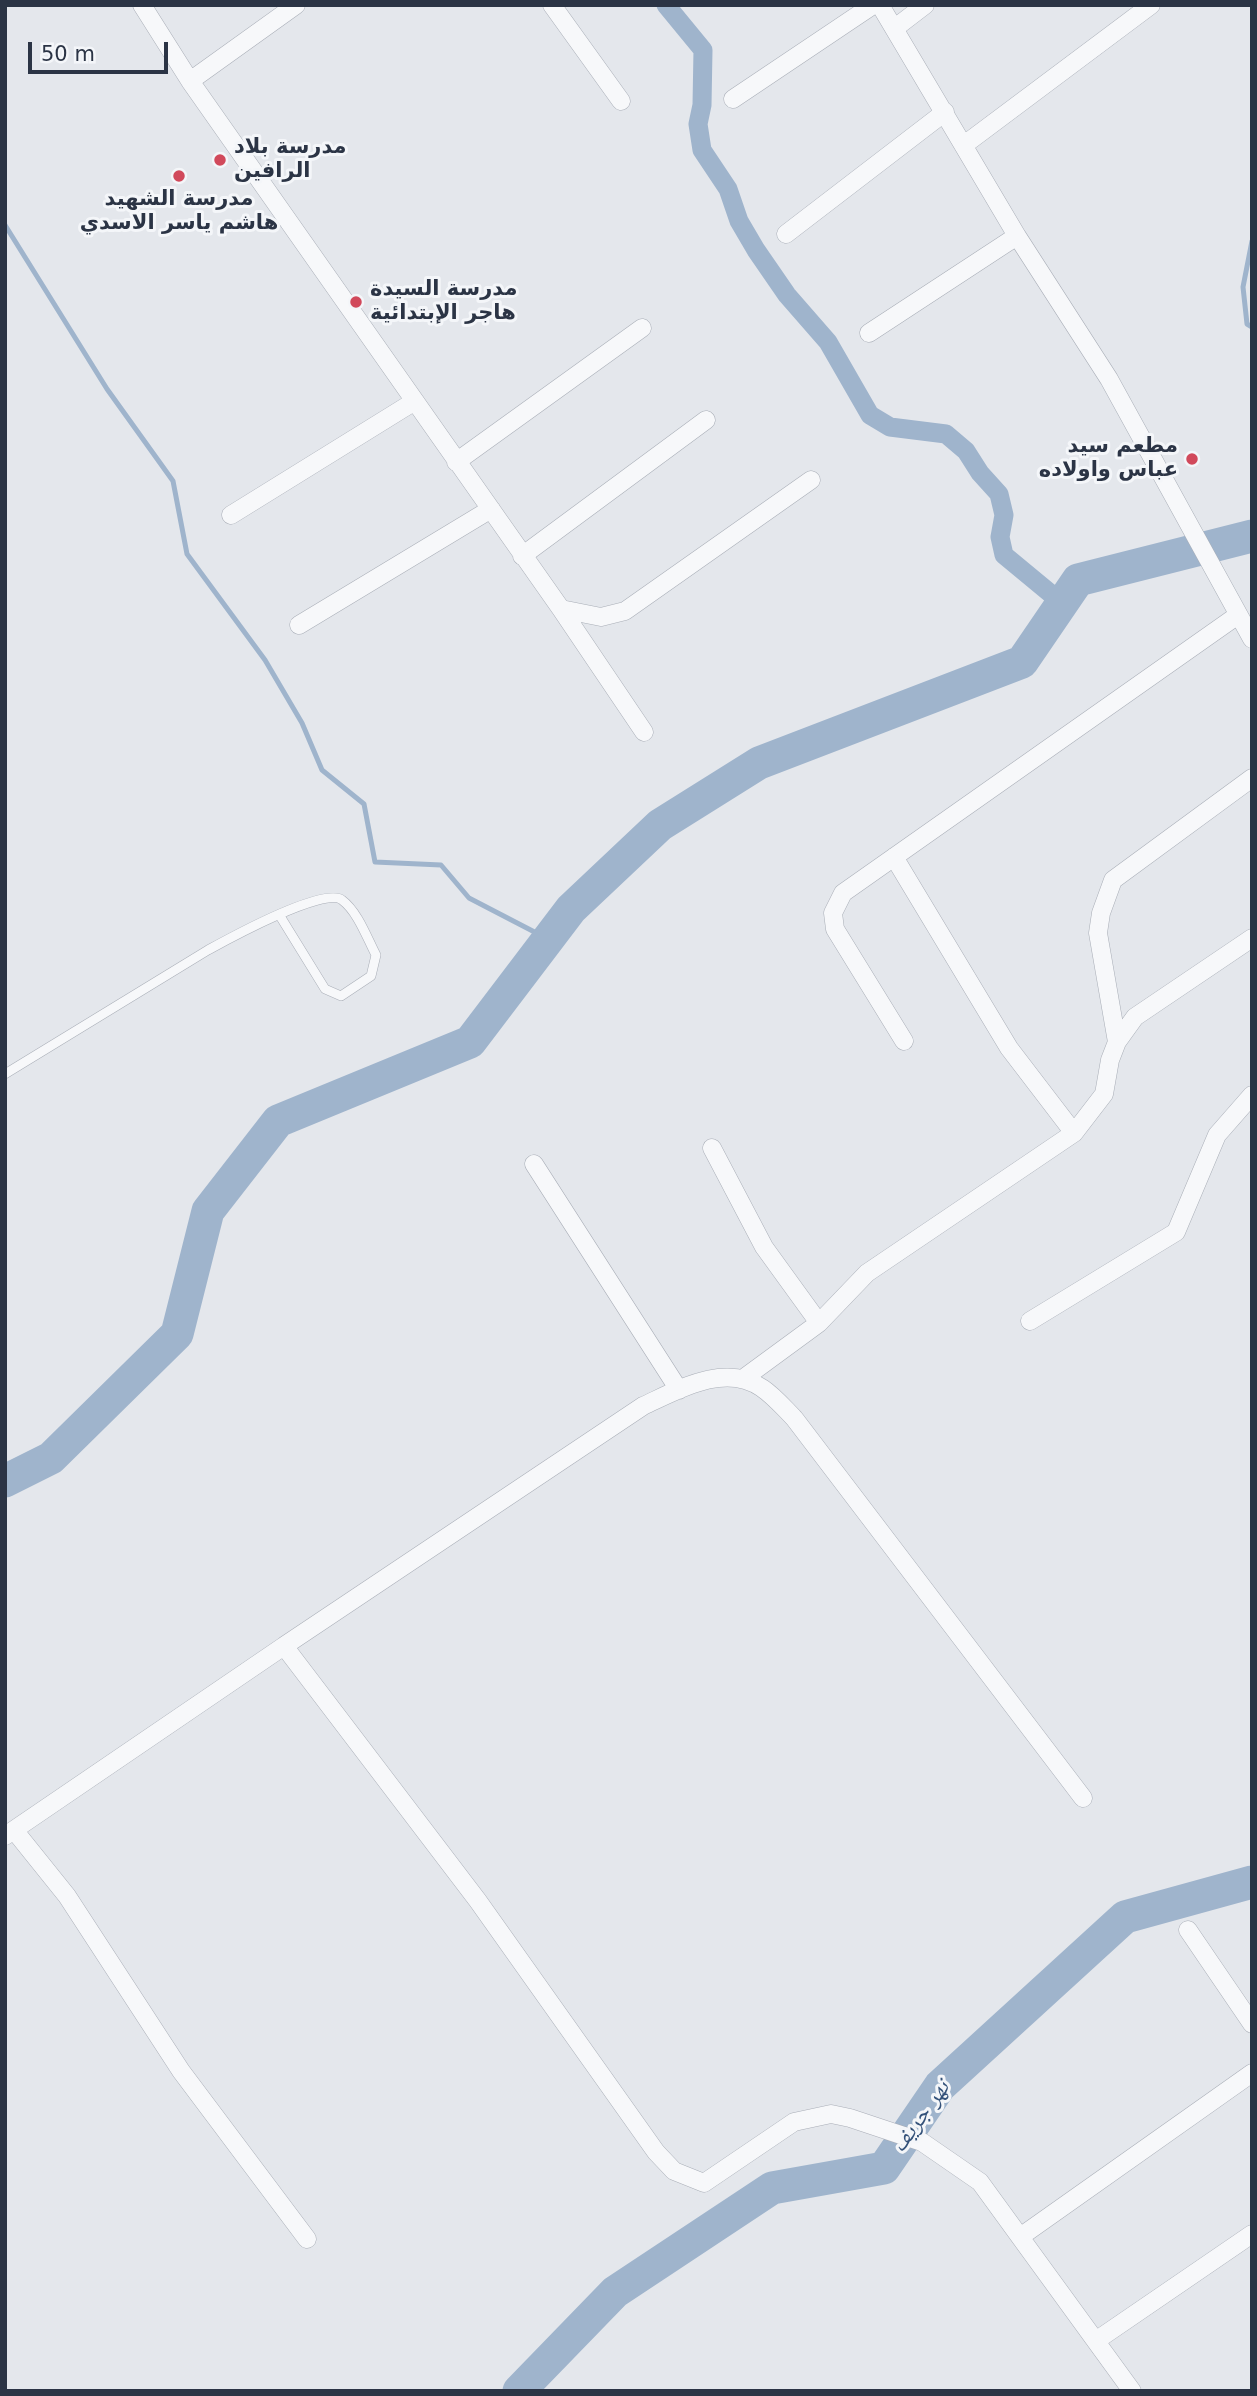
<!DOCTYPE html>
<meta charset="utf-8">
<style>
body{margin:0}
#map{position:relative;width:1257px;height:2396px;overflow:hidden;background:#e4e7ec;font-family:"DejaVu Sans",sans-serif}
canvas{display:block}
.frame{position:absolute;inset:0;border:7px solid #2b3445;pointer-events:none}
.scale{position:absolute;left:28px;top:42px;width:140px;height:32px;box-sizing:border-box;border:4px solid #2b3445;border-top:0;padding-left:9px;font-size:21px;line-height:24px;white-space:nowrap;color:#2b3445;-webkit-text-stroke:5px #f4f6f9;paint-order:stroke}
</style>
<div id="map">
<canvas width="1257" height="2396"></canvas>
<div class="frame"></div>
<div class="scale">50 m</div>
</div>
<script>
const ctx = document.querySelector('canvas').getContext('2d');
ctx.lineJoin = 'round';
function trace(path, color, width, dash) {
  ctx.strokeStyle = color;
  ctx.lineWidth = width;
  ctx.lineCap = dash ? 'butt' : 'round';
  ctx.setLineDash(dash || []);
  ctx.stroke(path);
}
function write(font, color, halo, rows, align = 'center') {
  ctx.font = font + ' "DejaVu Sans","Noto Naskh Arabic",sans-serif';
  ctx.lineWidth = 6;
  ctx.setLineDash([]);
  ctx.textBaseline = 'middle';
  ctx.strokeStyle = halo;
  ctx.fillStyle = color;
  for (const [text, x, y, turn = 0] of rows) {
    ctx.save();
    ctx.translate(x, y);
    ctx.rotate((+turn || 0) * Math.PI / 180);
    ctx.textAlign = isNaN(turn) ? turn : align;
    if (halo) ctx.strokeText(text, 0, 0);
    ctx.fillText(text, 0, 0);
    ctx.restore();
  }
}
const stream = new Path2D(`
 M5 225 107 389 173 481 187 554 265 660 302 723 322 770 364 804 375 862 441 865 469 898 548 939
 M1252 241 1243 287 1247 324 1252 327`);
const canal = new Path2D(`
 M666 5 703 50 702 105 698 124 702 150 728 189 739 221 756 250 787 295 828 342 870 415 890 427 946 434 966 451 980 473 999 494 1004 515 1000 537 1004 555 1062 603`);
const river = new Path2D(`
 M5 1481 51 1458 177 1334 208 1211 278 1121 470 1042 571 909 660 825 759 763 1022 662 1078 580 1252 536
 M519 2391 615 2292 772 2188 884 2168 940 2086 1125 1917 1252 1882`);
const service = new Path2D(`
 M5 1074 208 950C228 939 325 886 342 900 358 912 367 938 376 955L371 976 341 996 325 989 280 916`);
const minor = new Path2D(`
 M142 5 190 81 561 609 644 732
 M552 5 621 101
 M880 5 1017 236 1109 379 1252 639
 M895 28 925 5
 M190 81 296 5
 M733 99 873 5
 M964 145 1151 5
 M786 234 945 112
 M869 333 1017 236
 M456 462 642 328
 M231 515 415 401
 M522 556 706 420
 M561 609 601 617 625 611 811 480
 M299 625 491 509
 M894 857 1009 1048 1074 1133
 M904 1041 835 929 833 913 843 893 1238 615
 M1117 1042 1098 933 1101 913 1113 880 1252 778
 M712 1148 764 1247 819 1323
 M534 1164 679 1390
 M1030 1321 1176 1232 1217 1135 1252 1095
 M744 1378 819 1323 867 1273 1074 1133 1104 1094 1110 1060 1117 1042 1135 1017 1252 938
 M284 1646 643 1406C678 1390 725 1362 762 1388 774 1396 784 1408 794 1418L1083 1798
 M14 1830 67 1896 181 2071 307 2239
 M5 1836 284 1646 478 1901 656 2152 674 2171 704 2183 794 2122 831 2114 850 2118 922 2142 980 2182 1132 2391
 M1188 1930 1252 2024
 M1020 2237 1252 2073
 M1097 2340 1252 2234`);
const markers = [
 [220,160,7,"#d1495b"],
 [179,176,7,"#d1495b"],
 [356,302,7,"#d1495b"],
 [1192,459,7,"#d1495b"]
];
const poiNames = [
 ["مدرسة بلاد",234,148],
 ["الرافين",234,172],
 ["مدرسة الشهيد",179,200,"center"],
 ["هاشم ياسر الاسدي",179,224,"center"],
 ["مدرسة السيدة",370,290],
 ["هاجر الإبتدائية",370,314],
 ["مطعم سيد",1178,447,"right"],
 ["عباس واولاده",1178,471,"right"]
];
const waterNames = [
 ["نهر جريف",921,2117,-54]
];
trace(stream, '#9fb4cc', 5);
trace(canal, '#9fb4cc', 19);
trace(river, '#9fb4cc', 33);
trace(service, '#a9aeb7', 10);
trace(minor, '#a9aeb7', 19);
trace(service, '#f7f8fa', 9);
trace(minor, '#f7f8fa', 18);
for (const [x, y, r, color] of markers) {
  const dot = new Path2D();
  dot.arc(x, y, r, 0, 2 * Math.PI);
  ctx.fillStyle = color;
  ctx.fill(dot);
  trace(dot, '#f4f6f9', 2.5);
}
write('bold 21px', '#2b3445', '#f4f6f9', poiNames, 'left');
write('italic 23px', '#34527a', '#f4f6f9', waterNames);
</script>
